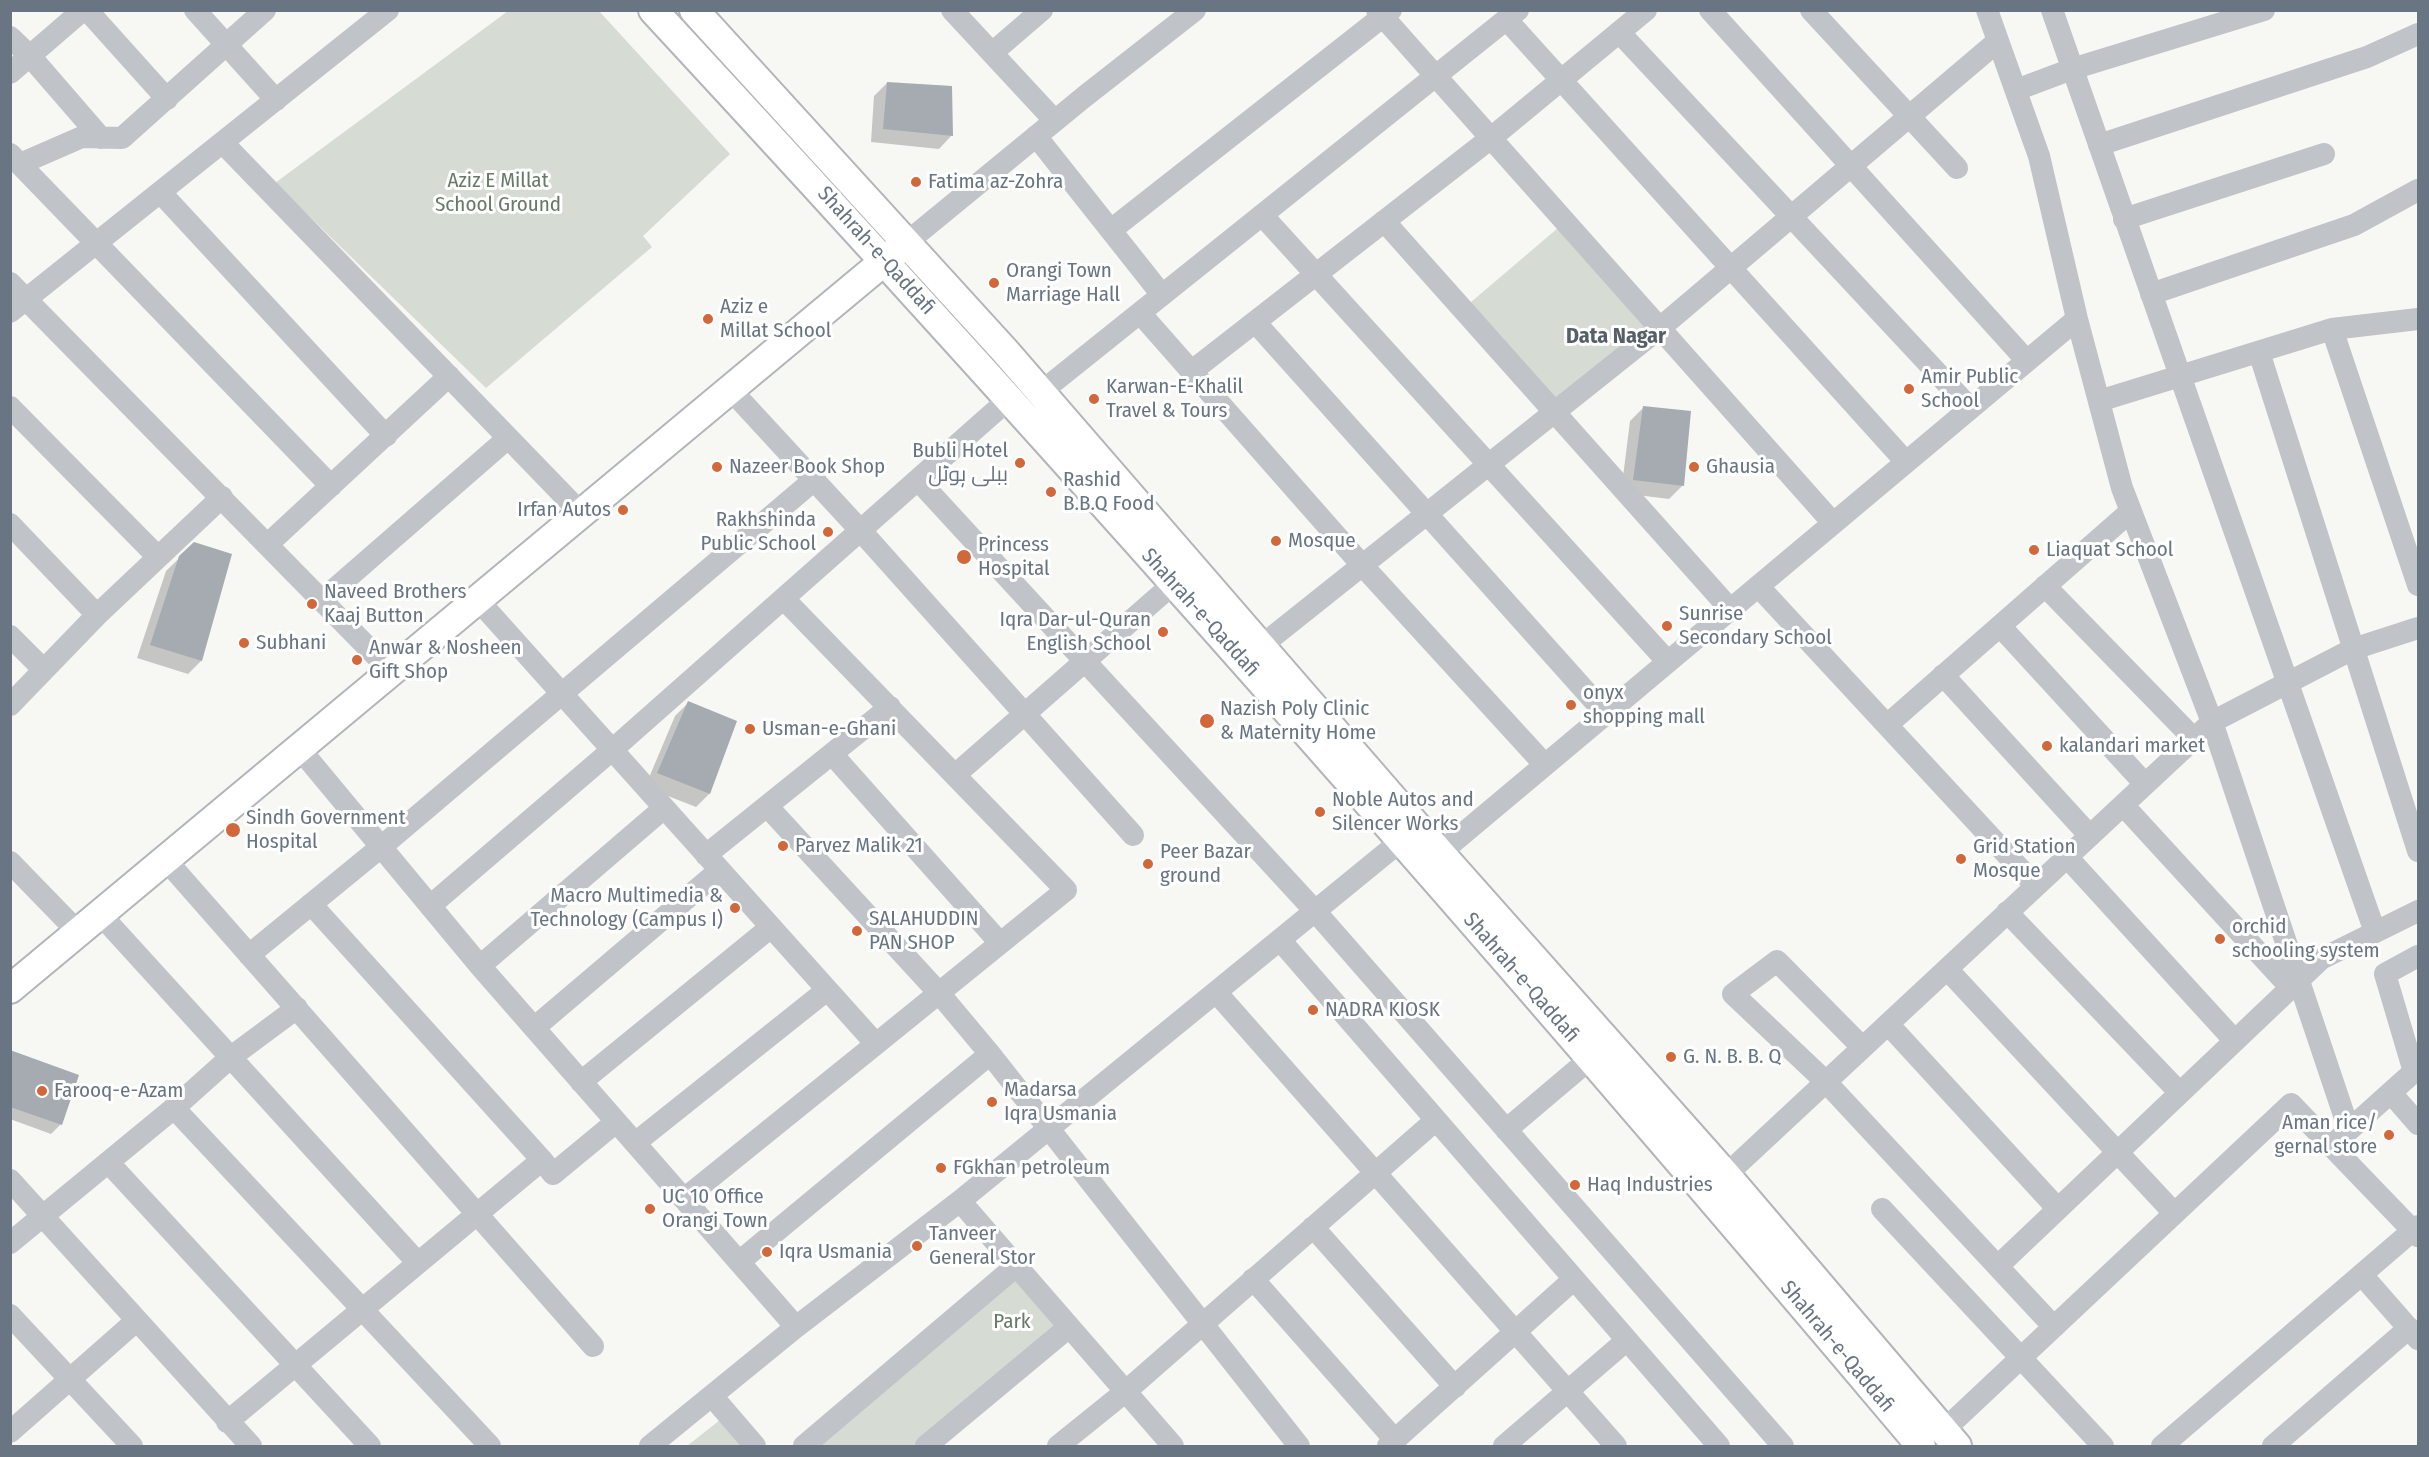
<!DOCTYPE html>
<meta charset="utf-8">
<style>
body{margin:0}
#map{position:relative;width:2429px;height:1457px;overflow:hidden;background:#f7f7f4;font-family:"Fira Sans Condensed",sans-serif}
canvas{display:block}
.frame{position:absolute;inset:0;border:12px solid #697582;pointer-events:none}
</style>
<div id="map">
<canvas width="2429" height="1457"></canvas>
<div class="frame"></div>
</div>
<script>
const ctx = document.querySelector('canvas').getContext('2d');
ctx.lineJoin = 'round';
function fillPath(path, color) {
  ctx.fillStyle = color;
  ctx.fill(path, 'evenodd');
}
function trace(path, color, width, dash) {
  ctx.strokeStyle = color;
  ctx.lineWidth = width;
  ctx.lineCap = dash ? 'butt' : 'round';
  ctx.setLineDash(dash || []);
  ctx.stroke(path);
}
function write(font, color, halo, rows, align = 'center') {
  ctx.font = font + ' "Fira Sans Condensed",Cairo,sans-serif';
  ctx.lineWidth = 6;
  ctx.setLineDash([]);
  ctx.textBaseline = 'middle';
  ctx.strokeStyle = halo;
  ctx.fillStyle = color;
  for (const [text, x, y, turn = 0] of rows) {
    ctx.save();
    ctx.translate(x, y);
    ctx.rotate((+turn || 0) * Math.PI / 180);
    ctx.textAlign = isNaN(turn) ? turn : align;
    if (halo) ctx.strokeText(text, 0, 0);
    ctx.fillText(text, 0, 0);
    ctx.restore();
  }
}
const green = new Path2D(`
 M508 11H599L730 154 643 236 652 247 486 388 275 183Z
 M1565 222 1660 328 1555 412 1464 308Z
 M1016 1266 1069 1327 926 1446H804Z
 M720 1420 742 1446H687Z`);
const shadow = new Path2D(`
 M887 83 952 135 939 149 871 142 874 96Z
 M1643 408 1682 486 1669 499 1621 493 1630 421Z
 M194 544 201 661 188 674 137 658 166 571Z
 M688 703 735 721 709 794 696 807 645 787 675 716Z
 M10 1054 61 1124 51 1134 10 1119Z`);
const building = new Path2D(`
 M887 82 952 86 953 136 883 129Z
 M1643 406 1691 411 1684 486 1633 480Z
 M194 542 232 554 202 661 150 645 179 556Z
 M688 701 737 721 710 794 657 773Z
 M10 1050 79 1075 62 1125 10 1107Z`);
const minor = new Path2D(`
 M87 10 167 99
 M195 10 276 100
 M952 10 1055 121
 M1377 10 1833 523
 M1710 10 2027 361
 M1811 10 1957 168
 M1987 10 2039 156 2077 319 2122 488 2212 722 2349 1130
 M2052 10 2375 932
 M1507 20 1906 462
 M1619 32 1970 408
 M10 37 30 56 101 138
 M992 53 1042 10
 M10 73 83 10
 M2016 90 2072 69 2264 10
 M1036 136 1162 295
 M223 143 581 513
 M2099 145 2367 57 2418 34
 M10 154 331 486
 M20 164 82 137 122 138 265 10
 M161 193 386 436
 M1262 215 1668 662
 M2124 219 2324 154
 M1384 221 1730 609
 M1111 230 1391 10
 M906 243 1084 97 1195 10
 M10 283 391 671
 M2151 294 2354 225 2418 190
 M10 312 388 10
 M1140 313 1362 565 1545 765
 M1255 322 1606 714
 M2332 329 2418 585
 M2259 352 2418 851
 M1192 371 1491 138 1646 10
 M730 389 861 531 1133 835
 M1041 392 1518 10
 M2099 401 2332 329 2418 319
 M10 407 158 557
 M918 480 1315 911 1783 1446
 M10 524 97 615
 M268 544 449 376
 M1758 586 2036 886
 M2045 586 2194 739
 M477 599 876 1044 684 1199
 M784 599 1066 890 876 1044
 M322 600 508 438
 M2000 626 2145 784
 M10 636 44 670
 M1261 646 1660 328 1998 41
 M1943 675 2090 836
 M10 705 97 615 222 497
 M1887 725 2131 511
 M299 748 480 966 796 1327
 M832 754 1000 943
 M955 775 1173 584
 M2123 805 2291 988
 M767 806 939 993 990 1054 1299 1446
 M1440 853 2077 319
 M706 855 890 707
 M2067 857 2235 1041
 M165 859 593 1346
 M10 862 78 932
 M311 904 542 1160
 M430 906 612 750 1009 399
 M2007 912 2180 1093
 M100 914 418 1263
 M1280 940 1719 1446
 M249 955 381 847 814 480
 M480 966 664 808
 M1947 969 2174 1213
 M1216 992 1616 1446
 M1888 1024 2058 1209
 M534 1028 720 870
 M1862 1047 1777 961 1733 994 1826 1082 2054 1327
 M2414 1072 2385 974 2418 956
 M581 1082 771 927
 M2391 1093 2418 1124
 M174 1108 490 1446
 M1506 1130 1591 1058
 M2339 1139 2418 1068
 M635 1143 827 990
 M108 1162 370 1446
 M1726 1175 2212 722 2353 649 2418 628
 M10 1180 251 1446
 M960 1201 1173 1446
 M1882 1209 2103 1446
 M1313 1227 1455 1387
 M10 1243 174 1108 231 1057 297 1008
 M739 1262 990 1054
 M1998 1266 2321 959 2418 911
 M2362 1275 2418 1339
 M1253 1279 1395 1440
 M10 1315 132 1446
 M712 1396 755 1446
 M227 1422 542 1160 553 1174 616 1122
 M1943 1431 2291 1104 2418 1236
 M10 1432 136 1321
 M650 1446 796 1327 960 1201 1402 840
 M804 1446 1016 1266
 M926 1446 1069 1327
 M1058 1446 1125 1392 1436 1120
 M1388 1446 1573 1280
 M1504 1446 1627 1340
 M2162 1446 2418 1226
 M2273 1446 2409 1328`);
const major = new Path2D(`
 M653 10C1088 479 1510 958 1921 1446
 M694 10 1005 351 1440 853 1726 1175 1957 1446
 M10 989 900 248`);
const markers = [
 [916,182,6,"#d26739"],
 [994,283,6,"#d26739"],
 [708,319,6,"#d26739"],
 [1909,389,6,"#d26739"],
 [1094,399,6,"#d26739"],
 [1020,463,6,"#d26739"],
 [717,467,6,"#d26739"],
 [1694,467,6,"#d26739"],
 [1051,492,6,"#d26739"],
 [623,510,6,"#d26739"],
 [828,532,6,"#d26739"],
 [1276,541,6,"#d26739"],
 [2034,550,6,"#d26739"],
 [964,557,8,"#d26739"],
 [312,604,6,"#d26739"],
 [1667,626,6,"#d26739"],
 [1163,632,6,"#d26739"],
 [244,643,6,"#d26739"],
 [357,660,6,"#d26739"],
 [1571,705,6,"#d26739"],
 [1207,721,8,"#d26739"],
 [750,729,6,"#d26739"],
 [2047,746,6,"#d26739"],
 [1320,812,6,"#d26739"],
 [233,830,8,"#d26739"],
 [783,846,6,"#d26739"],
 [1961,859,6,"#d26739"],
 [1148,864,6,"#d26739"],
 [735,908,6,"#d26739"],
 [857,931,6,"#d26739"],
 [2220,939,6,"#d26739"],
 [1313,1010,6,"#d26739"],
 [1671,1057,6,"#d26739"],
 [42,1091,6,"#d26739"],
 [992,1102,6,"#d26739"],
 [2389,1135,6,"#d26739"],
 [941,1168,6,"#d26739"],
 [1575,1185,6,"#d26739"],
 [650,1209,6,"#d26739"],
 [917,1246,6,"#d26739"],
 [767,1252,6,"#d26739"]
];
const parkNames = [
 ["Aziz E Millat",498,181],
 ["School Ground",498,205],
 ["Park",1012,1322]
];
const poiNames = [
 ["Fatima az-Zohra",928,182],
 ["Orangi Town",1006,271],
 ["Marriage Hall",1006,295],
 ["Aziz e",720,307],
 ["Millat School",720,331],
 ["Amir Public",1921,377],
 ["School",1921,401],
 ["Karwan-E-Khalil",1106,387],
 ["Travel & Tours",1106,411],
 ["Bubli Hotel",1008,451,"right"],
 ["ببلی ہوٹل",1008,475,"right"],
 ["Nazeer Book Shop",729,467],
 ["Ghausia",1706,467],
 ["Rashid",1063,480],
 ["B.B.Q Food",1063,504],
 ["Irfan Autos",611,510,"right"],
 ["Rakhshinda",816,520,"right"],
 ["Public School",816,544,"right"],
 ["Mosque",1288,541],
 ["Princess",978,545],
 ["Hospital",978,569],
 ["Liaquat School",2046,550],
 ["Naveed Brothers",324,592],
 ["Kaaj Button",324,616],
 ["Sunrise",1679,614],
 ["Secondary School",1679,638],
 ["Iqra Dar-ul-Quran",1151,620,"right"],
 ["English School",1151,644,"right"],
 ["Subhani",256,643],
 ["Anwar & Nosheen",369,648],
 ["Gift Shop",369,672],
 ["onyx",1583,693],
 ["shopping mall",1583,717],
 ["Nazish Poly Clinic",1220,709],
 ["& Maternity Home",1220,733],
 ["Usman-e-Ghani",762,729],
 ["kalandari market",2059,746],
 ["Noble Autos and",1332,800],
 ["Silencer Works",1332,824],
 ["Sindh Government",246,818],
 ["Hospital",246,842],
 ["Parvez Malik 21",795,846],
 ["Grid Station",1973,847],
 ["Mosque",1973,871],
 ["Peer Bazar",1160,852],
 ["ground",1160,876],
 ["Macro Multimedia &",723,896,"right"],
 ["Technology (Campus I)",723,920,"right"],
 ["SALAHUDDIN",869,919],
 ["PAN SHOP",869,943],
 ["orchid",2232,927],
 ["schooling system",2232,951],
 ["NADRA KIOSK",1325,1010],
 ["G. N. B. B. Q",1683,1057],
 ["Madarsa",1004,1090],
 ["Iqra Usmania",1004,1114],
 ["Farooq-e-Azam",54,1091],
 ["Aman rice/",2377,1123,"right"],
 ["gernal store",2377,1147,"right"],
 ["FGkhan petroleum",953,1168],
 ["Haq Industries",1587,1185],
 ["UC 10 Office",662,1197],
 ["Orangi Town",662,1221],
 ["Tanveer",929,1234],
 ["General Stor",929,1258],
 ["Iqra Usmania",779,1252]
];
const streetNames = [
 ["Shahrah-e-Qaddafi",876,251,48],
 ["Shahrah-e-Qaddafi",1200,613,48],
 ["Shahrah-e-Qaddafi",1521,978,49],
 ["Shahrah-e-Qaddafi",1837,1347,50]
];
const neighbourhoodNames = [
 ["Data Nagar",1616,337]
];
fillPath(green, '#d6dbd4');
fillPath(shadow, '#0003');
fillPath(building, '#a5abb1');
trace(major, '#b2b5b9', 32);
trace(minor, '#c0c3c7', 22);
trace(major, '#fff', 28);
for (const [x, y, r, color] of markers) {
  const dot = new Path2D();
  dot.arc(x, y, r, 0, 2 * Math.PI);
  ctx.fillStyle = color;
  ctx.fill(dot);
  trace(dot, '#fff', 2);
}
write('21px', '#697a67', '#fff', parkNames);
write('21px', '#697582', '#fff', poiNames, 'left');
write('21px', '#697582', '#fff', streetNames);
write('bold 22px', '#565f68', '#fff', neighbourhoodNames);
</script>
